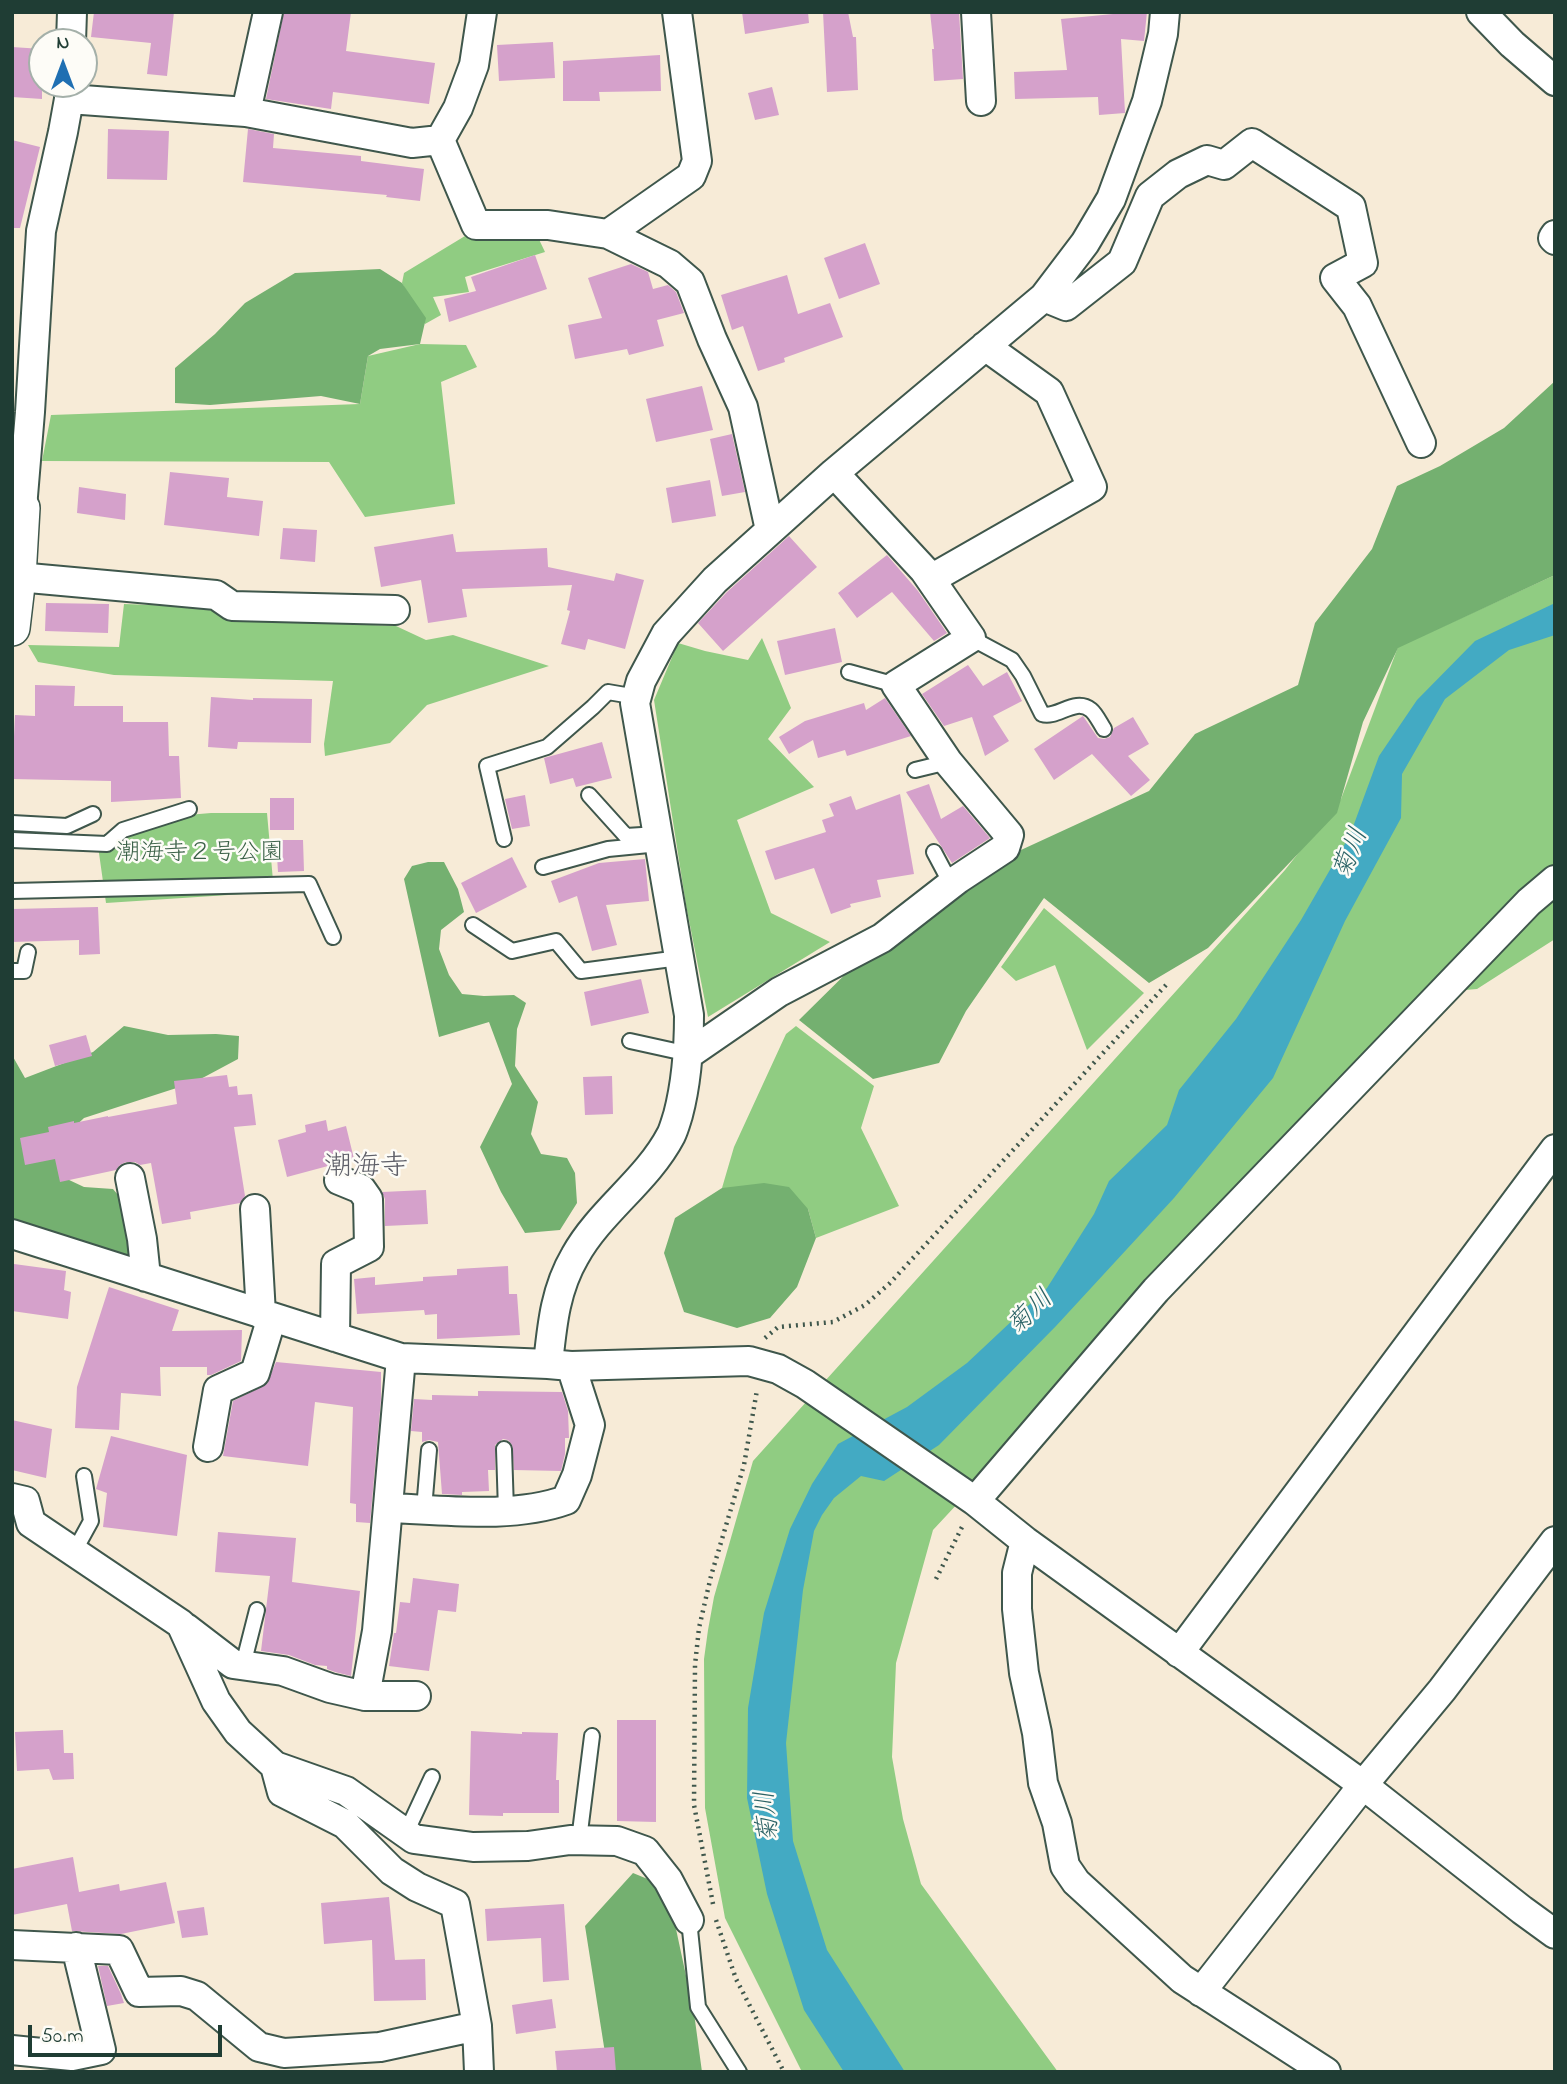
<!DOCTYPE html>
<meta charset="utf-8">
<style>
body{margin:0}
#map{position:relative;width:1567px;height:2084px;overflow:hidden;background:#f7ebd7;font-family:"Indie Flower",sans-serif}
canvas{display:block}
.frame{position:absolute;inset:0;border:14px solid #1f3d34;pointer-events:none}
.north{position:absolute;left:28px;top:28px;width:70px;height:70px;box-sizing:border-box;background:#fdfcf7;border:2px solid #a4b0a9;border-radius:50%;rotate:0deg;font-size:19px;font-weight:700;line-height:28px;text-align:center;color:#1f3d34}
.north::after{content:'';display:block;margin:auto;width:24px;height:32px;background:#1f6fb2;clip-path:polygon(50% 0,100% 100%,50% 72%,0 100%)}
.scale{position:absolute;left:28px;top:2025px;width:194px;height:32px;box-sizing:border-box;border:4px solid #1f3d34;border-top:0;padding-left:9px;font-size:21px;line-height:24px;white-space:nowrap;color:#1f3d34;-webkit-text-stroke:5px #fdfcf7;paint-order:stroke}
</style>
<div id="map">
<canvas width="1567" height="2084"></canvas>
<div class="frame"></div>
<div class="north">N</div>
<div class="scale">50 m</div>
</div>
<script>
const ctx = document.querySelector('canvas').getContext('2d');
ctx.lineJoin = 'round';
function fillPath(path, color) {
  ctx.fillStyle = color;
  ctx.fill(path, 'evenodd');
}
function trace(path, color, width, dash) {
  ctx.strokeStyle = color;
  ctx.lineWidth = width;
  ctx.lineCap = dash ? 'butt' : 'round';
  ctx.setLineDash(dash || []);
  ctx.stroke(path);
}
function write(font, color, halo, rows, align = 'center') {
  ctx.font = font + ' "Indie Flower","Klee One",sans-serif';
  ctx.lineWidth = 5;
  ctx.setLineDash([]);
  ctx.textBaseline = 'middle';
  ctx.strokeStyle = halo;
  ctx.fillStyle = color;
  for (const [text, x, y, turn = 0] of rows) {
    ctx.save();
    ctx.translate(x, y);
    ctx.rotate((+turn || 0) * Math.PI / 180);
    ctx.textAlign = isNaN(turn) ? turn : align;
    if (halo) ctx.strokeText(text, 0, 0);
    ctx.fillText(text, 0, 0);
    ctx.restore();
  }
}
const green = new Path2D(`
 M497 231H535L545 252 465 277 469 292 433 297 441 315 425 324 402 283 404 273 465 236Z
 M420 344 466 345 477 367 441 382 455 504 365 517 329 462 42 461 51 415 360 404 368 356Z
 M1555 575V939L1477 989 1465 990 1441 1001 1174 1271 933 1530 896 1663 892 1757 903 1819 921 1884 1058 2072H802L725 1918 705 1808 704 1659 708 1630 714 1597 753 1461 1285 870 1341 799 1398 647Z
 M124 604 206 607 229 619 396 626 426 640 453 635 549 666 427 705 390 743 325 756 324 744 333 681 114 675 38 662 28 645 119 647Z
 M762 638 791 708 768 739 814 787 737 820 771 913 830 942 708 1017 686 905 654 700 678 643 705 651 748 660Z
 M211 813H267L274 892 106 903 98 846 176 816Z
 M1044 908 1144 993 1087 1050 1055 965 1016 981 1001 967Z
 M796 1026 874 1086 861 1128 899 1206 816 1238 808 1209 722 1188 734 1147 786 1034Z`);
const forest = new Path2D(`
 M380 269 402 283 426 318 420 344 380 349 368 356 360 404 321 396 210 405 175 403V368L215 334 245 303 295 273Z
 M1555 381V575L1398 648 1363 722 1337 813 1208 948 1149 983 1044 898 966 1011 939 1063 873 1079 799 1020 882 938 958 879 1149 791 1195 734 1298 685 1315 623 1372 549 1397 486 1440 466 1504 428Z
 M428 862H444L458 889 464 912 441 930 439 949 449 975 462 994 484 996 514 995 526 1003 517 1029 515 1066 538 1102 531 1134 541 1154 567 1158 575 1173 577 1203 560 1230 525 1233 501 1192 480 1147 512 1084 489 1022 439 1037 404 879 412 866Z
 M124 1026 168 1035 216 1034 239 1036 238 1059 195 1082 84 1118 64 1137 67 1179 84 1187 113 1189 129 1208 138 1244 129 1255 91 1252 12 1228V1055L25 1078 93 1052Z
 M764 1183 789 1187 808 1209 816 1238 797 1287 770 1318 737 1328 684 1312 664 1253 675 1218 722 1188Z
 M633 1873 667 1887 694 2013 702 2072H608L585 1926Z`);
const water = new Path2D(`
 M1555 603V635L1509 650 1445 699 1402 774 1401 818 1345 921 1273 1078 1174 1198 1056 1326 939 1445 884 1481 861 1476 834 1498 822 1515 814 1531 803 1590 786 1743 793 1841 827 1950 905 2072H844L804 2010 767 1894 747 1798 748 1708 764 1613 790 1529 812 1484 838 1444 907 1407 967 1363 1047 1288 1094 1214 1109 1181 1167 1125 1179 1090 1236 1019 1301 920 1350 835 1379 756 1417 700 1475 641Z`);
const building = new Path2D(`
 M94 12H174L167 76 147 74 151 43 91 37Z
 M284 12H351L346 51 435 63 429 104 333 92 331 109 266 99Z
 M742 12H808L809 23 745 34Z
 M823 12H848L853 37H856L858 90 827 92Z
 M930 12H959L963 79 934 81 932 49H934Z
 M1113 12H1147L1144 41 1121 39 1125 113 1099 115 1098 97 1015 99 1014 72 1067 70 1061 19 1113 14Z
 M553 42 555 78 499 81 497 45Z
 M12 47 42 49V99L12 97Z
 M660 55 661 91 599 92 600 101H563V61Z
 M772 87 779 115 755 120 748 93Z
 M108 129 169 131 167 180 107 179Z
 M248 129 274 134 273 148 361 156V161L424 169 420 201 386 197 387 195 243 182Z
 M12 140 40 147 20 228H12Z
 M865 243 880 284 839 299 824 258Z
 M535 255 547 289 449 322 444 299 476 291 471 277Z
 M631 264 648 272 653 289 668 285 676 292 684 313 657 320 664 346 629 355 627 349 575 359 568 325 602 318 588 278Z
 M787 275 798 314 830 303 843 337 784 358 785 362 758 371 743 326 732 330 721 295Z
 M702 386 713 430 656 442 646 399Z
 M732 434 745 492 722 496 710 439Z
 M170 472 229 478 227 497 263 501 259 536 164 525Z
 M710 480 716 516 672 523 666 488Z
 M79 487 126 494 125 520 77 513Z
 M283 528 317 530 315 562 280 559Z
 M453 534 456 552 547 548 548 567 614 581 616 573 644 580 625 649 588 639 585 650 561 644 570 611 567 610 572 585 462 589 467 617 428 623 421 580 381 587 374 547Z
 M789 536 817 567 723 651 698 623 727 592Z
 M887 555 918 591 947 633 934 641 892 592 857 618 838 593Z
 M46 603 109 604 108 633 45 631Z
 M835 628 842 662 785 675 777 641Z
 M968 665 983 686 1007 672 1022 701 993 716 1009 741 985 756 972 717 944 726 922 694Z
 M35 685 75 686 74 706H123V722H168L169 756H179L181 798 111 802V781L12 779 15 715 35 716Z
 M211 697 253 700V698L312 699 311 743 238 742 237 749 208 747Z
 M885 698 911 736 847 756 845 750 818 758 813 740 789 754 779 737 805 721 864 703 866 710Z
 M1083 716 1098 738 1104 739 1110 737 1114 728 1133 717 1149 744 1128 756 1150 780 1131 796 1092 754 1054 780 1034 749Z
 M602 742 612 778 576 787 573 778 550 784 544 758Z
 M929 784 941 819 963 806 990 838 952 863 906 792Z
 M900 794 914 874 877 880 881 897 850 904 851 907 831 914 814 868 775 880 765 851 826 832 822 820 834 816 829 804 851 796 856 810Z
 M525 795 530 826 512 829 505 799Z
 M270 798H294V830H270Z
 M276 840H303L304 871 278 872Z
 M512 857 527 887 476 913 461 883Z
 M645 859 649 901 606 905 617 945 592 951 577 896 559 903 551 881 599 863Z
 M98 907 100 954 79 955V940L12 942V909Z
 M641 979 649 1013 591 1026 584 992Z
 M86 1035 92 1056 55 1066 49 1045Z
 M227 1075 229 1087 237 1086 238 1095 252 1094 256 1125 234 1127 245 1196 240 1203 190 1212 191 1219 162 1224 151 1163 140 1165 135 1162H126L120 1165 116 1170 60 1182 55 1159 25 1165 20 1138 49 1132 48 1127 74 1121V1123L108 1116V1117L177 1104 174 1081Z
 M612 1076 613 1114 585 1115 583 1077Z
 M326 1120 328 1131 346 1126 354 1159 287 1177 278 1140 306 1132 305 1125Z
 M426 1190 428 1224 385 1226V1199L382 1192Z
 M14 1264 66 1271 64 1290 71 1292 68 1319 12 1311Z
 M508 1266 509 1294H517L520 1335 437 1339V1314L425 1315 424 1310 357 1314 354 1279 375 1277V1285L423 1281V1277L457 1275V1269Z
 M109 1287 179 1310 172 1331 242 1330 241 1361 211 1375H207V1367H160L161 1396 121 1393 119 1430 75 1428 77 1387Z
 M276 1362 381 1372V1399L370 1523 356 1522V1504L350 1503 353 1407 315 1402 308 1466 223 1456 233 1401 267 1384Z
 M478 1391 562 1392 568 1411 569 1438H565V1454L561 1471 514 1470 512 1445 508 1440 503 1439 495 1445V1470H488L489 1491 462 1492V1495L442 1494 438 1442 429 1440 422 1442V1432L411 1431 414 1399 432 1400V1395L478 1396Z
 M12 1420 52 1429 46 1478 12 1470Z
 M111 1436 187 1455 177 1536 103 1527 107 1493 96 1489Z
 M218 1532 296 1538 292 1582 360 1591 351 1676 335 1672 327 1669V1666L315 1665 289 1655 261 1651 270 1576 215 1572Z
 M413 1578 459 1584 456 1612 438 1610 429 1671 389 1666 394 1633H396L400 1602 410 1603Z
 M617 1720H656V1822L617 1821Z
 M63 1730 64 1753H73L74 1779 53 1780 49 1769 17 1771 15 1732Z
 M471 1731 522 1734V1732L558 1733 556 1780H559V1813H503V1816L469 1815Z
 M73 1857 79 1892 119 1884 120 1891 166 1882 175 1923 121 1934 72 1931 67 1904 12 1915V1869Z
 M389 1897 395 1960 425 1959 426 2000 374 2001 372 1940 324 1944 321 1903Z
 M564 1904 569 1980 543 1982 541 1938 487 1941 485 1909Z
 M204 1907 208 1935 182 1938 177 1911Z
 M98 1966H108L121 1994 124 2003 107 2006Z
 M552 1999 556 2028 516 2034 512 2005Z
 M614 2047 616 2072H557L555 2051Z`);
const path = new Path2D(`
 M765 1338 778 1327 833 1322 865 1305 889 1284 1166 985
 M936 1579 964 1523
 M713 1904 694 1805 695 1665 699 1628 711 1576 744 1465 757 1390
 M716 1920 736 1979 784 2072`);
const service = new Path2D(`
 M971 638 1012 660 1023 676 1042 714C1057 719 1075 697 1091 710 1096 714 1100 723 1104 729
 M849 672 896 685
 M915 770 948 762
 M589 795 626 836 658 834
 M12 823 67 826 93 814
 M504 839 487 766 547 747 593 707 608 692 637 697
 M12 840 107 844 123 830 189 809
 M934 852 951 884
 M543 867 608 849 659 844
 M12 891 309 884 333 937
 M473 925 512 951 556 941 581 971 679 958
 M12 971H24L28 952
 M630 1041 689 1054
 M504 1449 506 1510
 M424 1509 429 1450
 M74 1552 91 1521 84 1476
 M243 1665 257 1610
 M406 1833 432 1777
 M579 1840 592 1736
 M689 1920 698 2007 739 2072`);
const minor = new Path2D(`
 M976 12 981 101
 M1481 12 1512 44 1555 81
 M71 42 72 12
 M69 99 246 112 412 143 440 140 458 108 474 65 482 12
 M246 112 268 12
 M440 140 476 225H548L608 234 669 264 690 282 712 339 743 407 770 530
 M608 234 691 176 697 161 677 12
 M1555 235 1553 238 1555 240
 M1044 297 1066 306 1122 262 1150 196 1178 174 1207 160 1224 165 1252 143 1351 207 1363 263 1335 278 1357 306 1421 443
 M22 508 30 412 41 231 63 132 69 99V84
 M18 577 216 595 232 606 395 610
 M931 579 1092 487 1049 392 985 346
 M689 1054 779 992 882 938 958 879 1005 848 1009 835 948 762 896 685 971 638 924 570 834 473
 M130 1178 142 1239 146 1277
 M255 1209 261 1314
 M12 1234 401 1358 548 1364 571 1366 749 1361 778 1369 805 1384 975 1501 1025 1541 1363 1785 1522 1910 1555 1934
 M335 1337 336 1264 369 1247 368 1199 361 1189 339 1180
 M548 1364C552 1326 555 1290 575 1256 600 1211 647 1181 671 1135 674 1129 676 1121 678 1115 687 1081 689 1049 689 1015L635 703 641 681 666 634 715 580 834 473 1044 297 1085 243 1111 199 1147 101 1163 34 1165 12
 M208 1447 218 1390 255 1373 272 1317
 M12 1498 25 1501 31 1523 181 1624 216 1701 238 1732 275 1766 346 1791 414 1839 473 1847 528 1846 570 1840 617 1841 645 1851 668 1880 689 1920
 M975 1501 1156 1290 1529 902 1555 880
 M388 1508C444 1510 513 1519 566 1500L577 1475 590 1425 571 1366
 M1025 1541 1017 1573V1609L1024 1673 1037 1733 1043 1783 1057 1823 1065 1866 1076 1882 1182 1979 1326 2072
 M186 1628 233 1664 283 1671 330 1688 365 1696 377 1631 401 1358
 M1179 1653 1555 1149
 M365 1696H416
 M275 1766 282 1792 345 1824 392 1871 417 1887 455 1904 477 2026 479 2072
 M12 1945 119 1950 139 1992 181 1991 197 1996 259 2047 284 2053 380 2047 477 2026
 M1201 1992 1363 1785 1442 1690 1555 1541
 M12 2050 72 2056 101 2050 76 1947`);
const tertiary = new Path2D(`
 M12 505 22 508 18 577 12 628`);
const parkNames = [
 ["潮海寺２号公園",200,855]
];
const waterNames = [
 ["菊川",1353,854,-68],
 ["菊川",1032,1314,-44],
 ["菊川",770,1816,-96]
];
const quarterNames = [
 ["潮海寺",366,1169]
];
fillPath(green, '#90cc82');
fillPath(forest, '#74b070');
fillPath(water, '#43aac3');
fillPath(building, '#d5a1cb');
trace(service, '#3f574c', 18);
trace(minor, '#3f574c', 32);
trace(tertiary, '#3f574c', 38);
trace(path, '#3f574c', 4.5, [2, 5]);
trace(service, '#fff', 14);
trace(minor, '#fff', 28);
trace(tertiary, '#fff', 35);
write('24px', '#3b6148', '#fdfcf7', parkNames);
write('italic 26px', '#2c6366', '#fdfcf7', waterNames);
write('28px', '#5f6069', '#fdfcf7', quarterNames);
</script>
